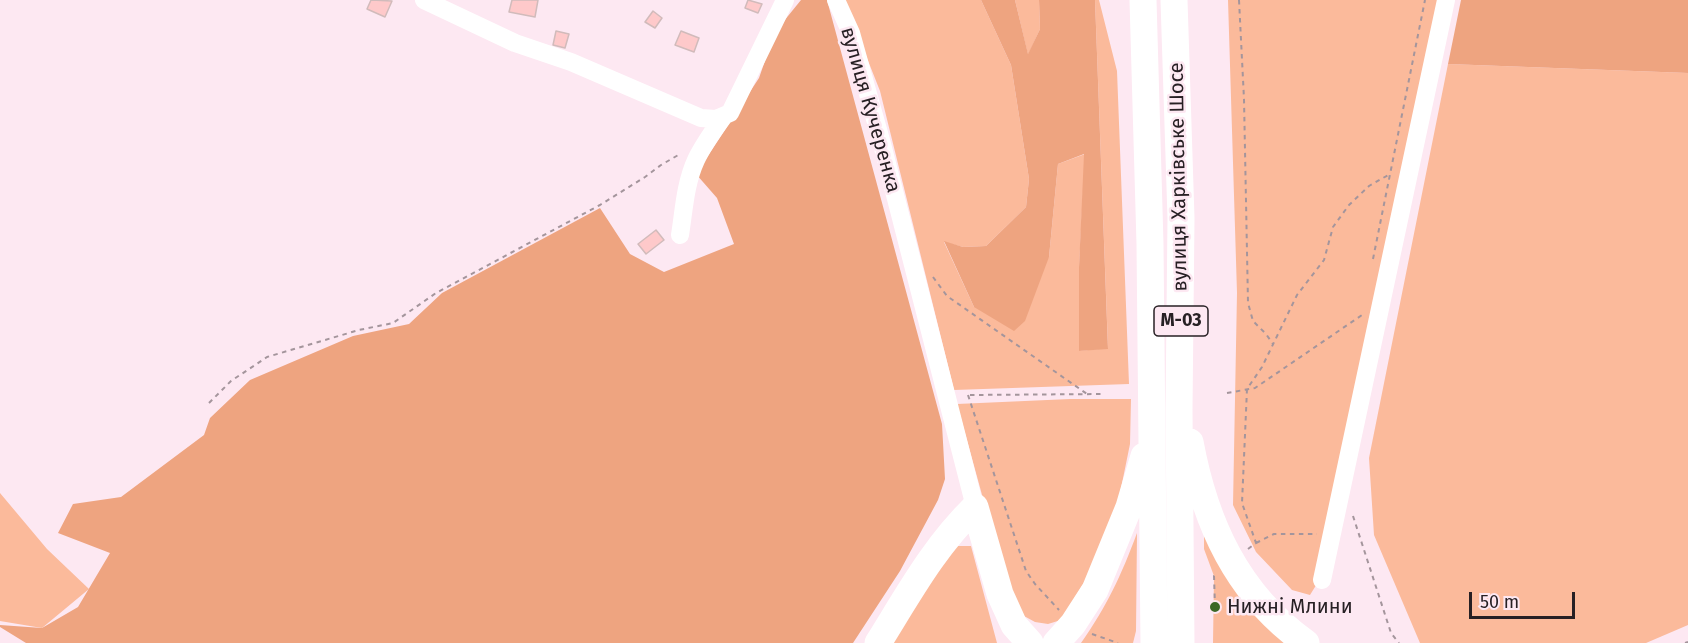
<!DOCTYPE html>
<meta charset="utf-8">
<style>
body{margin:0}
#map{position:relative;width:1688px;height:643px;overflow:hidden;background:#fde8f2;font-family:"Fira Sans",sans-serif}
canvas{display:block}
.scale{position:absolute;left:1469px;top:592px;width:106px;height:27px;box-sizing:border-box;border:3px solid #272024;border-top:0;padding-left:8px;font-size:18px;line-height:21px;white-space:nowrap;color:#272024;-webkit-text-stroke:4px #fde8f2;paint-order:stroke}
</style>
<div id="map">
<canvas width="1688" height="643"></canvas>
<div class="scale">50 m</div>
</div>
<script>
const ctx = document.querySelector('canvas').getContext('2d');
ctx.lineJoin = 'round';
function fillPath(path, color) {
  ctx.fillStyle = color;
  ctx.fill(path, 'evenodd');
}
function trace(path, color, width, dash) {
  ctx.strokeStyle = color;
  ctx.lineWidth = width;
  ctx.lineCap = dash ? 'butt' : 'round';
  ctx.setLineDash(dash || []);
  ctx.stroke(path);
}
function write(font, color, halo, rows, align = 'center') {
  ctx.font = font + ' "Fira Sans",sans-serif';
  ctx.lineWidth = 5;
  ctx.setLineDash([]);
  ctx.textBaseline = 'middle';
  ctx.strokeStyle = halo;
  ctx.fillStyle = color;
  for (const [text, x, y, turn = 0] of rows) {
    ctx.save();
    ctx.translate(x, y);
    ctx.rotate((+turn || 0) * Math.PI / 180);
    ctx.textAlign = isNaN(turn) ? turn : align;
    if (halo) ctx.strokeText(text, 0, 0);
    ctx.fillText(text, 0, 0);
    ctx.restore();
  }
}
const green = new Path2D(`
 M844 0H981L1011 65 1029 179 1026 207 986 246 963 247 944 242 974 307 1049 257 1058 164 1085 154 1079 267V351L1108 348 1095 0H1099L1117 71 1129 384 954 390 880 91Z
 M1015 0H1039L1040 29 1028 55Z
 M1228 0H1438L1323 574 1310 595 1292 590 1256 552 1233 505 1237 293Z
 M1448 64 1688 73V625L1646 643H1420L1374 535 1369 458Z
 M1070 399H1131L1130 444 1119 498 1099 558 1061 620 1048 624 1035 622 1024 616 1006 582 957 404Z
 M0 493 47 549 89 589 42 628 0 621Z
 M1204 518 1301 643H1213L1214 576 1204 549Z
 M1137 533 1136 631 1133 643H1081C1107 606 1121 576 1137 533Z
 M950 546H971L997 643H891Z`);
const forest = new Path2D(`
 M801 0H827L942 424 945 479 938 500 900 571 853 643H26L0 627V625L42 628 78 607 110 553 58 533 73 504 121 497 204 435 210 418 250 380 353 336 409 324 442 293 600 208 630 254 664 272 734 244 717 198 696 174 759 78 775 32Z
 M981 0H1015L1028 54 1040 29 1039 0H1095L1108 349 1079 351V267L1084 154 1058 164 1049 257 1025 321 1014 331 974 307 944 241 963 247 986 246 1026 207 1029 179 1011 65Z
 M1461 0H1688V73L1448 64Z`);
const building = new Path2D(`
 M371 0 392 1 385 17 367 9Z
 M512 0H538L535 17 509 12Z
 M748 0 762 4 758 13 745 8Z
 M653 11 662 18 655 28 645 22Z
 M556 31 569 34 565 48 553 45Z
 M681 31 699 38 694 52 675 45Z
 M656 230 664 240 646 254 638 244Z`);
const path = new Path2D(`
 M1239 0 1244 99 1248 303 1253 321 1266 334 1273 344
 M1373 259 1425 0
 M933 277 947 296 1087 394
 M1227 393 1255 388 1362 315
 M968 395 1026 571 1035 584 1059 610
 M970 395 1105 394
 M209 403 231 381 267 357 359 330 393 323 436 293 600 205 645 177 661 165 680 154
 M1353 516 1391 633 1399 643
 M1256 543 1274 534H1317
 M1248 549 1256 543 1242 503 1247 389 1262 367 1297 295 1324 260 1333 227 1349 205 1369 186 1390 174
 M1215 607 1214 576 1217 573
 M1092 634 1118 643
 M1685 643 1688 642`);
const minor = new Path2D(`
 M424 0 515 43 571 62 701 118 716 119 730 113 785 0
 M836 0 851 33 882 144 975 507
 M680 235C684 210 685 184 696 160 703 145 714 130 724 116
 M1322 580 1446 0`);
const highway = new Path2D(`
 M1143 0 1150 244 1154 643
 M1174 0 1181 218 1179 409 1181 643
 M1190 442C1205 523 1237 594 1306 643
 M878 643C908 595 934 547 975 507L1000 594 1014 625 1030 643
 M1056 643 1073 624 1095 590 1129 507 1144 456`);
const markers = [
 [1215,607,6,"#3c6826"]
];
const shields = [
 [1181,321,54]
];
const shieldNames = [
 ["М-03",1181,321]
];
const streetNames = [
 ["вулиця Кучеренка",870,110,74],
 ["вулиця Харківське Шосе",1179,177,-91]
];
const poiNames = [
 ["Нижні Млини",1227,607]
];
fillPath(green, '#fbba9b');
fillPath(forest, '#eea480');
fillPath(building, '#fec9ca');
trace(building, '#d1bbbb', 1.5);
trace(path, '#a4959c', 2, [4.5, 4.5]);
trace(minor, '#fff', 18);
trace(highway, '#fff', 27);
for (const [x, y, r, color] of markers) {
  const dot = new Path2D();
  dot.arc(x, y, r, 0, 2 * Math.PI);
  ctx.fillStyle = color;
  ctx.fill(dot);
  trace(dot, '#fde8f2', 2);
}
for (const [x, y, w] of shields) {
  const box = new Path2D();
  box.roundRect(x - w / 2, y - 15, w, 30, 4.5);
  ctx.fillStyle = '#fde8f2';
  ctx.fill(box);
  trace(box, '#272024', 1.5);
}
write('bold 18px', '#272024', null, shieldNames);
write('20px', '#272024', '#fde8f2', streetNames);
write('20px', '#272024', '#fde8f2', poiNames, 'left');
</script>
